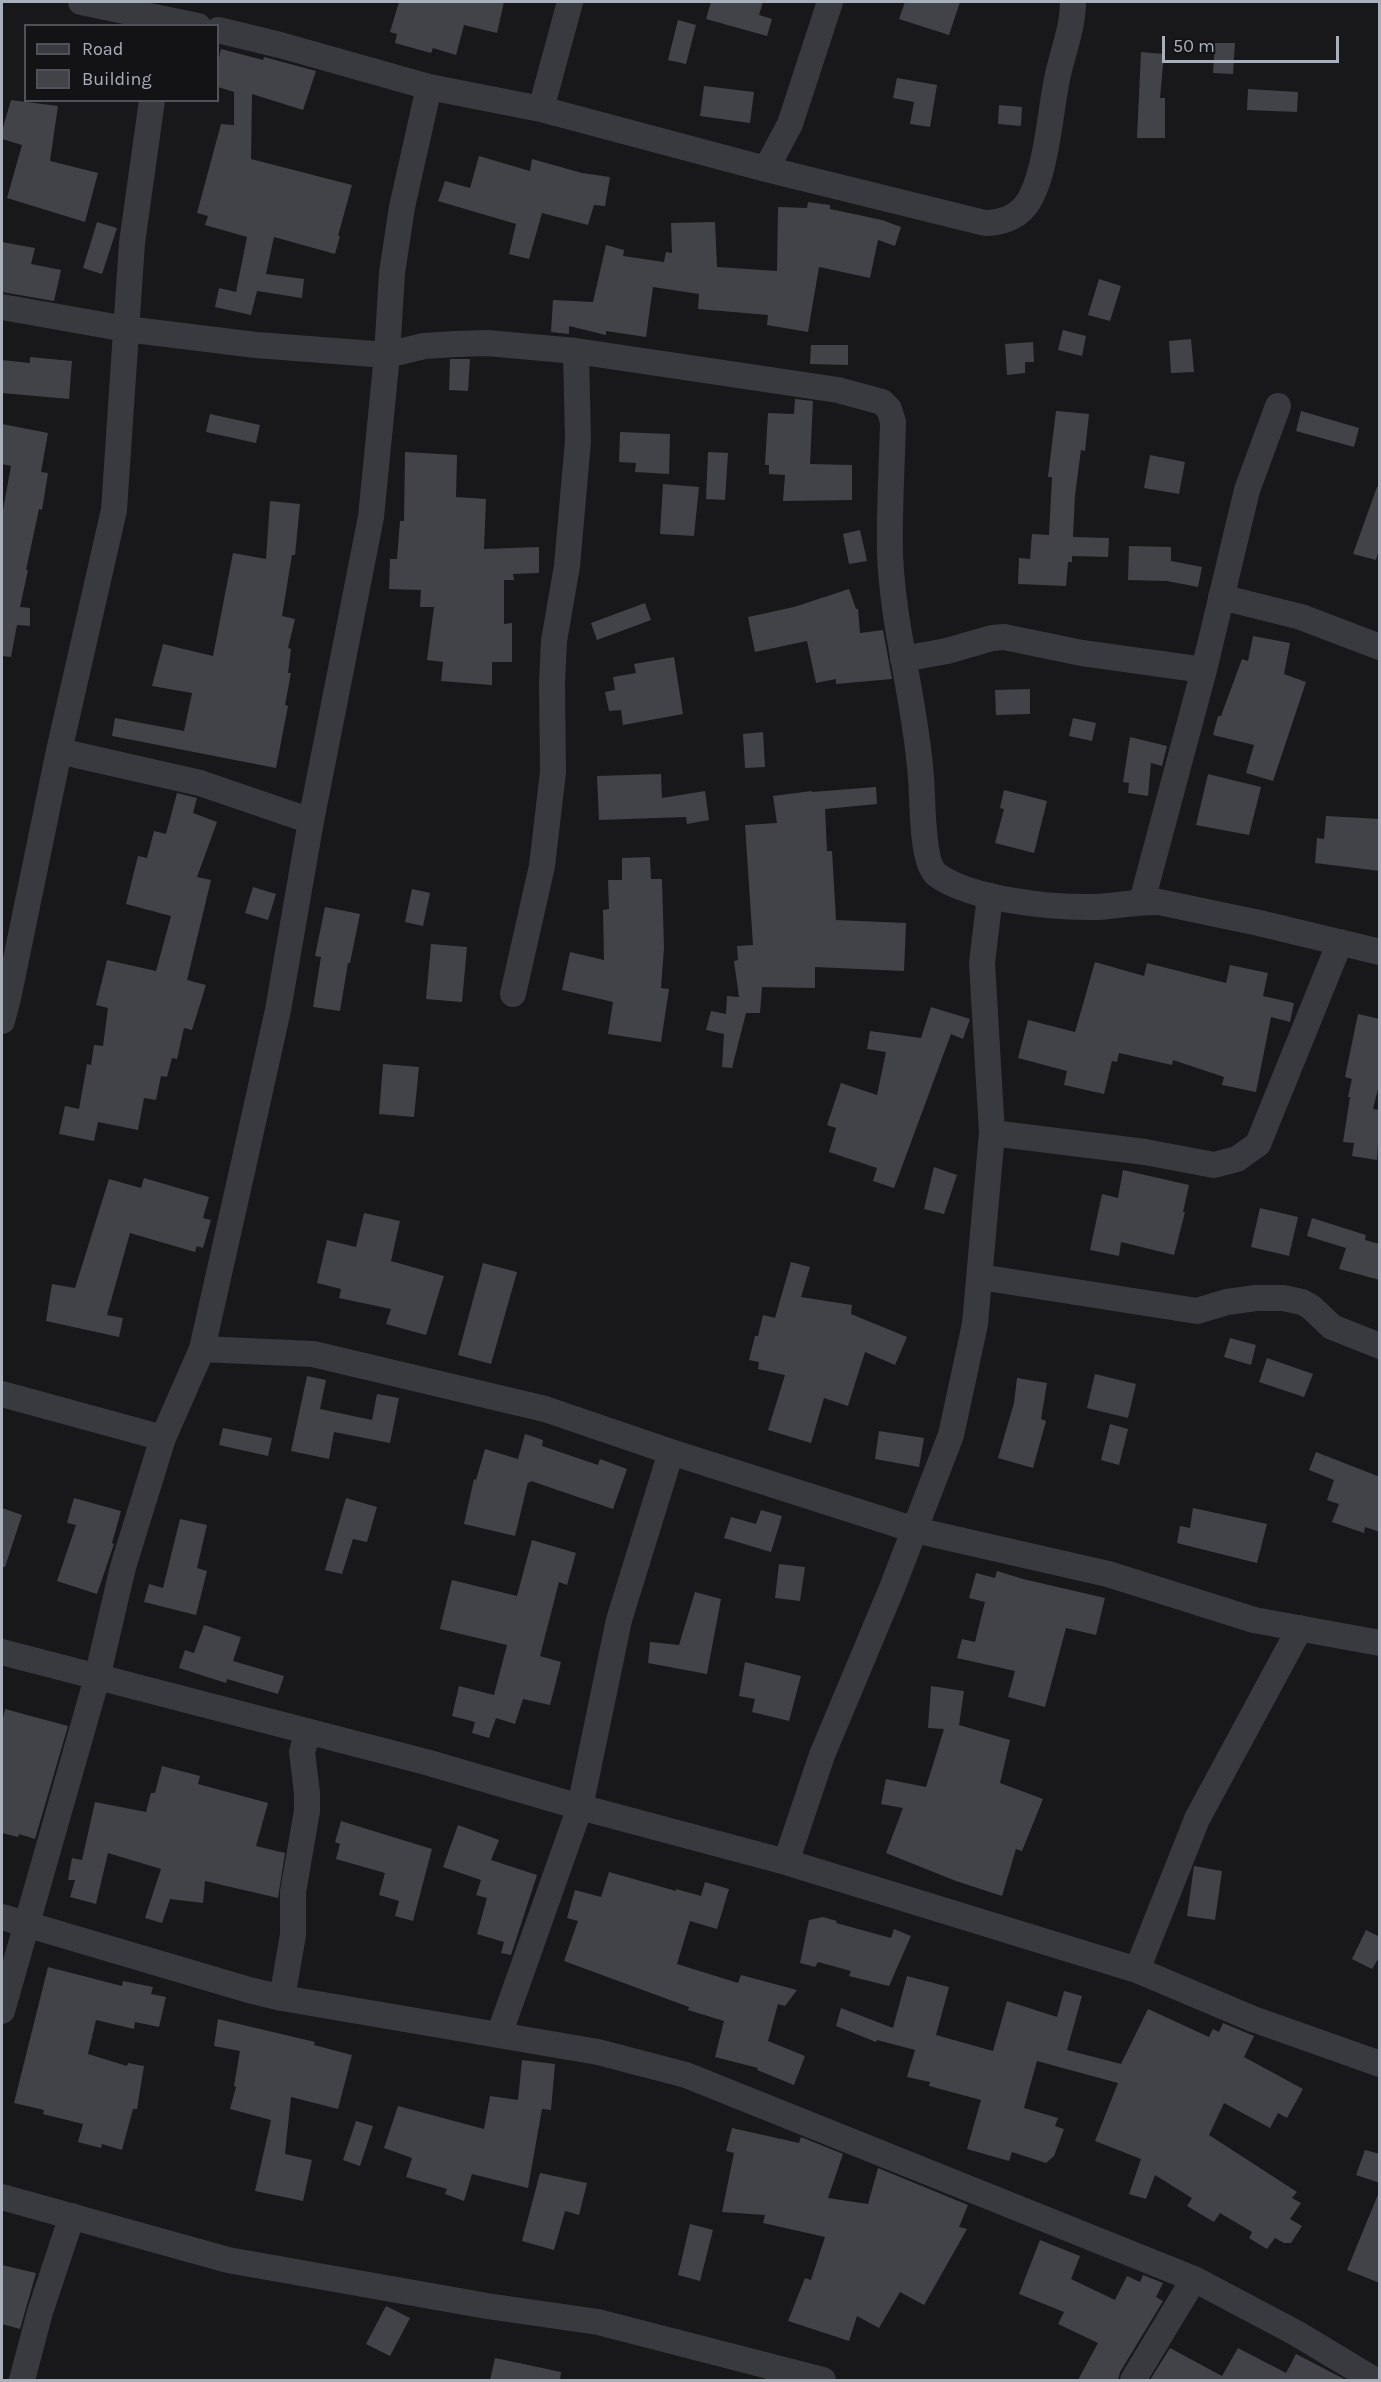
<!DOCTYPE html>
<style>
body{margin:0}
#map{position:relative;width:1381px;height:2382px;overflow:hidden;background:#18181b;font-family:Karla,sans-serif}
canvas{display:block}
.frame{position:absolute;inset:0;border:3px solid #aab0bb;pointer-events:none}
.legend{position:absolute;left:24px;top:24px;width:195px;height:78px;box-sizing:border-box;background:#131316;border:2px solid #4f5258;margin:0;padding:8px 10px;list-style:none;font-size:18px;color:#aab0bb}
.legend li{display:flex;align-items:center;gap:12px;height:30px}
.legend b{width:30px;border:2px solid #4f5258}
.scale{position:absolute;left:1162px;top:36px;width:177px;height:27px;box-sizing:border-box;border:3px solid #aab0bb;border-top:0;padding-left:8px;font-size:18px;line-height:21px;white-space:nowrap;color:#aab0bb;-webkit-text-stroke:4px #131316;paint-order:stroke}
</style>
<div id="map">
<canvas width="1381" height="2382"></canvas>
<div class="frame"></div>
<ul class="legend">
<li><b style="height:8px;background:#393a40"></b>Road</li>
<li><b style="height:16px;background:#424348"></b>Building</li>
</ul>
<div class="scale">50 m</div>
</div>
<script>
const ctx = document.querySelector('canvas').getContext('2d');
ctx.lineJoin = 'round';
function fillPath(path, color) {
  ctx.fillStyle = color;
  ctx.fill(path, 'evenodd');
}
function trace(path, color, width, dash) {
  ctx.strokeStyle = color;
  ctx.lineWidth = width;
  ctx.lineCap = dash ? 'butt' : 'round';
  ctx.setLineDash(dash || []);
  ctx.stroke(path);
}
const building = new Path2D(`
 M399 2H504L497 33 464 25 456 55 433 48 431 53 395 43 397 34 390 32Z
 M711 2H763L759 15 772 19 767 36 706 19Z
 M905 2H960L949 35 899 19Z
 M678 20 696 25 686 64 668 60Z
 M1215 43H1235L1233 74 1213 73Z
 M221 49 263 60 264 57 316 71 303 110 252 94 251 159 352 185 338 236H340L335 254 274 237 266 274 304 279 302 298 257 291 251 315 215 307 219 288 236 292 247 237 205 225 208 216 197 213 221 124 234 125V92L218 87V62Z
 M1141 52 1164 54 1160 98H1165V138H1137Z
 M897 78 937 85 930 127 910 124 914 102 893 98Z
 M704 86 754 92 750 123 700 116Z
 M1248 89 1298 92 1297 112 1247 110Z
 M11 100 58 106 50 161 98 173 85 222 7 198 22 145 2 139V131Z
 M999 105 1022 107 1021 126 998 124Z
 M479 156 530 171 532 159 582 173 610 177 605 206 594 205 588 225 542 213 529 259 509 254 516 224 438 201 445 181 470 188Z
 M808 202 830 205V209L882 220 901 227 895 246 878 240 870 278 819 267 808 332 767 325 768 315 698 309 699 294 653 287 646 337 606 331V335L569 326V334L551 332 553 300 593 302 606 245 624 250 623 256 664 262 666 252 672 253 671 223 715 222 717 267 777 271 778 207 807 208Z
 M97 222 117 228 102 274 83 268Z
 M2 242 35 248 31 264 61 270 54 301 2 292Z
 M1099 279 1121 286 1110 321 1088 315Z
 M1063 330 1086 336 1082 356 1058 350Z
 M1191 339 1194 372 1171 373 1169 341Z
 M1033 342 1034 362H1025V373L1007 375 1005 344Z
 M811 345H848V365L810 364Z
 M30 357 72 361 69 399 2 393V360L30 363Z
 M450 359H470L468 391 449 390Z
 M795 399 813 401 810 464 852 465V500L783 501 785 475 769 474V465H765L768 413 794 414Z
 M1056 411 1089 414 1085 451 1081 450 1075 495 1073 537 1109 538 1108 557 1072 556V562H1068L1066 586 1018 584 1019 558 1030 559 1032 534 1049 535 1052 477H1048Z
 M1301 411 1359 428 1354 447 1296 431Z
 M210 414 260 425 256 443 206 432Z
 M2 424 48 433 41 472 48 473 42 510 39 509 26 570H28L20 607 30 608V626L17 625 11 657 2 656V515L11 466 2 464Z
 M620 432 670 434 669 474 635 472 636 463 619 462Z
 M405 452 457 455 456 497 486 499 484 549 539 547V573L513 574 514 580H504V624L512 623V662H492V685L441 681 443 662 427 660 434 607H420L421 590 389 589 390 559H397L400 521H404Z
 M708 452 728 453 725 500 706 499Z
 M1150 455 1185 462 1179 494 1144 488Z
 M663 484 699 487 694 536 660 534Z
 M1377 487H1380V546L1376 560 1353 554Z
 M270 501 300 504 295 555H292L282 616 295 619 288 648 291 649 288 673H291L285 705 288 706 276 768 112 736 115 718 184 731 192 693 152 686 163 644 213 656 233 553 266 559Z
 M860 530 867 561 849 564 843 534Z
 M1129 546 1171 547V561L1202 567 1198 587 1167 581 1128 580Z
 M849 589 856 609H858L860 633 883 630 892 679 836 684V679L816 683 807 641 755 652 748 617 794 607Z
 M645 603 651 620 597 640 591 623Z
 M1253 636 1290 643 1284 674 1306 682 1273 781 1246 773 1254 745 1213 735 1218 716H1221L1242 659 1248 661Z
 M674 657 683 714 623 725 621 710 609 711 605 692 615 690 613 677 636 673 634 664Z
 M1030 689V714L996 715 995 690Z
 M1073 718 1096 723 1092 741 1069 736Z
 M763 732 765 767 745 768 743 734Z
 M1130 737 1167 746 1162 766 1151 763 1148 796 1128 793 1129 783 1123 782Z
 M661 774 662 798 705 791 709 820 687 824 686 817 599 820 597 776Z
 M1208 774 1261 787 1249 835 1196 825Z
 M876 787 877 804 825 809 827 851H832L836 920 906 923 904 971 815 967V988L762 987 760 1013H746L732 1068 722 1067 724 1034 706 1030 711 1011 726 1014 727 996 739 997 734 961 738 960 737 946 753 945 745 825 777 823 773 796 812 791V792Z
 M1004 790 1047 801 1034 853 995 843 1004 809 1000 808Z
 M177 793 197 798 193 813 217 822 197 877 211 880 187 980 206 985 192 1030 184 1028 177 1059 172 1058 167 1077 161 1076 156 1100 144 1098 138 1130 98 1122 94 1141 59 1134 65 1106 79 1109 87 1064 91 1065 94 1045 103 1046 108 1008 96 1005 107 960 156 971 171 916 126 904 138 856 147 858 154 831 166 834Z
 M1326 816 1380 819V871L1315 863 1317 838 1324 839Z
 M650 857 651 879H662L664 948 661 988 669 989 661 1042 608 1034 613 1002 562 990 570 952 604 960 603 910 609 909 608 880H622V858Z
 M253 887 276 894 268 920 245 913Z
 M412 889 430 893 423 926 405 922Z
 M325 907 360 914 350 963H348L340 1011 313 1007 321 957 315 956Z
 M431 944 467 947 462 1002 426 999Z
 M1095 962 1144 976 1147 963 1226 983 1230 965 1268 973 1263 996 1294 1003 1290 1022 1271 1017 1256 1092 1222 1085 1224 1077 1173 1060 1172 1065 1119 1053 1117 1062 1112 1061 1104 1094 1064 1085 1067 1071 1018 1058 1028 1020 1075 1032Z
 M931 1007 970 1019 963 1039 951 1034 894 1188 873 1181 877 1168 829 1152 836 1128 827 1125 841 1083 877 1095 886 1052 867 1049 870 1031 921 1038Z
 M1358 1014 1380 1019V1081L1373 1109 1380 1110 1377 1160 1352 1156 1354 1143 1343 1142 1350 1097H1348L1352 1079 1345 1077Z
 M383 1064 419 1067 414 1117 379 1114Z
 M934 1167 957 1175 944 1214 924 1209Z
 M1123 1170 1189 1185 1183 1212H1185L1174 1255 1121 1242 1119 1256 1090 1250 1102 1194 1118 1198Z
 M144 1178 209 1197 203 1218 211 1220 203 1248 197 1246 195 1252 130 1233 107 1315 123 1318 119 1337 46 1321 52 1284 75 1288 109 1179 141 1188Z
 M1260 1208 1298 1217 1289 1256 1251 1247Z
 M364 1213 400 1221 391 1261 444 1276 426 1335 386 1324 391 1309 339 1298 341 1289 317 1283 327 1240 356 1247Z
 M1312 1218 1366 1235 1365 1240 1380 1244V1280L1339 1269 1346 1248 1307 1236Z
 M791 1262 810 1267 801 1297 852 1305 851 1314 907 1337 895 1365 865 1352 848 1406 824 1398 811 1443 768 1430 785 1375 758 1369 759 1362 749 1360 755 1336H758L763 1315 775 1318Z
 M483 1263 517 1272 491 1364 458 1355Z
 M1230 1338 1256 1345 1251 1365 1224 1357Z
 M1267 1358 1313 1374 1304 1397 1259 1382Z
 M1095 1374 1136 1384 1128 1418 1087 1408Z
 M307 1376 326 1380 320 1409 372 1420 377 1394 399 1398 390 1443 334 1432 329 1459 291 1451Z
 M1017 1378 1047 1383 1041 1419 1046 1421 1033 1468 998 1458 1014 1403Z
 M1110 1424 1128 1429 1119 1465 1101 1460Z
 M223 1428 272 1438 268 1456 219 1445Z
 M879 1431 924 1438 919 1467 875 1459Z
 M525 1434 543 1440 542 1446 598 1465 600 1459 627 1469 613 1509 531 1481 530 1483 528 1482 515 1536 464 1524 474 1479 476 1480 485 1449 518 1459Z
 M1316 1452 1380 1477V1532L1365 1527 1364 1533 1332 1522 1339 1504 1327 1500 1334 1480 1309 1470Z
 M74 1498 121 1511 112 1543 114 1544 97 1594 57 1581 76 1525 67 1523Z
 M346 1498 377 1507 367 1542 353 1539 342 1574 325 1570Z
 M2 1508 22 1515 5 1567H2Z
 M1193 1508 1267 1524 1257 1563 1177 1543 1180 1526 1190 1528Z
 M761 1510 782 1516 771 1552 724 1538 731 1517 756 1524Z
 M180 1519 207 1525 197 1568 207 1571 196 1615 144 1602 149 1584 163 1588Z
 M532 1540 576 1553 567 1585 559 1582 540 1656 561 1662 550 1705 523 1699 515 1724 496 1718 489 1738 472 1733 475 1722 452 1716 459 1686 494 1695 507 1645 440 1629 452 1580 517 1596Z
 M779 1564 805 1567 800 1601 775 1598Z
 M997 1571 1023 1579 1105 1598 1096 1635 1066 1628 1045 1707 1008 1697 1015 1671 957 1658 962 1639 975 1642 985 1602 969 1598 976 1573 995 1578Z
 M695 1592 721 1599 707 1674 648 1663 650 1642 679 1645Z
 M204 1625 241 1637 233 1661 284 1676 278 1694 227 1679 226 1683 179 1668 185 1650 194 1653Z
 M745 1662 801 1676 789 1721 752 1712 755 1699 739 1696Z
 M931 1686 964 1691 959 1725 1010 1740 1000 1783 1043 1799 1022 1851 1016 1849 1002 1896 956 1881 886 1853 903 1808 881 1804 886 1779 926 1787 944 1729 928 1728Z
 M5 1709 68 1726 35 1839 19 1834 18 1837 2 1833V1722Z
 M162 1766 200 1776 198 1784 268 1803 256 1846 285 1853 278 1898 205 1881 203 1903 170 1899 162 1923 145 1918 161 1869 108 1853 96 1904 70 1897 75 1880H68L72 1858 82 1860 95 1802 146 1812 151 1793H155Z
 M341 1821 432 1849 413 1921 395 1916 399 1901 379 1895 385 1873 336 1859 340 1844 335 1842Z
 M458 1825 499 1840 491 1860 537 1875 511 1955 501 1953 504 1942 477 1934 487 1898 476 1895 481 1880 443 1867Z
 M1194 1866 1222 1871 1215 1920 1187 1916Z
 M609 1872 676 1891V1889L701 1896 705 1882 729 1889 717 1929 690 1921 677 1964 738 1983 741 1975 797 1990 785 2006 778 2004 768 2041 805 2056 794 2085 757 2070 758 2068 715 2057 724 2021 688 2010 689 2007 564 1961 578 1921 567 1918 575 1890 601 1897Z
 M823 1917 837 1921 836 1923 891 1938 894 1929 911 1936 889 1986 849 1976 851 1971 818 1962 815 1967 800 1963 809 1920Z
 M1366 1930 1380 1937V1956L1372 1969 1352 1959Z
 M48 1967 122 1986 123 1981 153 1987 151 1994 166 1997 159 2027 135 2022 134 2029 96 2020 88 2054 127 2066 128 2063 144 2066 137 2109H133L122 2150 102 2144 101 2148 78 2142 83 2124 43 2114 44 2110 14 2103Z
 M907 1976 949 1987 936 2035 993 2051 1007 2001 1057 2017 1064 1991 1082 1996 1067 2050 1121 2064 1148 2009 1209 2037 1213 2029 1219 2032 1223 2023 1254 2036 1244 2057 1303 2089 1287 2118 1278 2113 1270 2128 1224 2103 1209 2135 1297 2192 1292 2198 1301 2203 1290 2219 1302 2226 1291 2243H1284L1275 2238 1267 2249 1249 2238 1252 2232 1220 2213 1214 2222 1187 2206 1192 2198 1155 2175 1146 2199 1129 2194 1141 2159 1095 2141 1118 2083 1037 2061 1024 2108 1058 2118 1055 2126 1064 2129 1054 2156 1046 2163 1012 2152 1009 2161 967 2149 981 2100 929 2086 930 2082 907 2077 915 2050 877 2040 876 2042 836 2026 841 2008 893 2028Z
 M218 2019 315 2042 314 2045 352 2055 338 2109 291 2097 285 2154 312 2160 303 2201 255 2191 271 2120 230 2109 236 2087 234 2086 240 2051 214 2046Z
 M522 2060 555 2064 551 2110 542 2109 528 2188 472 2174 464 2201 445 2194 447 2189 406 2177 412 2158 384 2148 398 2106 484 2129 490 2096 518 2100Z
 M356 2121 373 2126 360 2166 343 2160Z
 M732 2128 799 2143 801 2137 843 2154 828 2198 868 2204 878 2168 968 2205 959 2227 967 2229 924 2305 900 2292 879 2328 857 2316 849 2341 788 2321 805 2278 811 2280 825 2237 763 2223 765 2215 722 2212 734 2153 726 2151Z
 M1365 2150 1380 2154V2183L1356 2175Z
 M540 2173 587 2183 579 2215 565 2211 554 2250 522 2241Z
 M1379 2192H1380V2283L1347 2270Z
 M690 2224 713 2230 700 2281 678 2275Z
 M1040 2240 1080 2256 1071 2279 1115 2300 1127 2276 1140 2282 1143 2275 1163 2283 1156 2297 1163 2301 1120 2372 1118 2380H1078L1098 2343 1058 2324 1064 2312 1019 2294Z
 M2 2265 36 2273 20 2329 2 2324Z
 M386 2306 410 2318 390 2356 366 2344Z
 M1170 2348 1222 2376 1238 2348 1286 2373 1296 2354 1346 2380H1150Z
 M495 2358 561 2372 560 2380H490Z`);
const street = new Path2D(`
 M81 2 198 26
 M218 30 280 45 429 87 541 109 766 169 985 223C1000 223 1016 218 1026 205 1046 178 1050 113 1057 79 1062 54 1073 28 1073 2
 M541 109 570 2
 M766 169 790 124 830 2
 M2 307 126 329 256 345 387 355 424 346 456 344 487 343 576 351 838 390 882 402 889 409 893 422C892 466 889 510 890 554 893 630 916 703 921 778 923 798 921 863 937 875 972 900 1053 908 1096 907 1117 906 1137 901 1159 902L1259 923 1380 952
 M1221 597 1301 617 1380 647
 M903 659 947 651 992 638 1004 637 1082 653 1204 670
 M59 751 200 783 311 821
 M1142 901 1204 670 1247 490 1278 406
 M513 994 542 866 553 772 552 683 554 641 567 566 578 441 576 351
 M2 1021 8 998 59 751 114 510 132 243 152 100
 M992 1133 1145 1152 1214 1165 1237 1159 1258 1144 1340 942
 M980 1277 1197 1311 1227 1302 1256 1298H1283L1302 1302 1311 1307 1332 1327 1380 1346
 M202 1349 313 1354 545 1409 671 1452 915 1530 1108 1574 1254 1620 1380 1643
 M2 1394 163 1438
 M2 1652 426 1762 580 1807 786 1862 1137 1970 1253 2019 1380 2064
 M786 1862 822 1755 892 1588 951 1435 975 1324 992 1133 982 963 990 896
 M2 1917 249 1990 282 1998 598 2052 686 2075 1194 2279 1296 2333 1374 2380
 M1137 1970 1197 1819 1300 1628
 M282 1998 293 1935V1892L307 1811V1793L302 1752 308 1732
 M2 2011 97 1678 123 1567 163 1438 202 1349 245 1158 278 1010 311 821 371 517 387 355 392 273 402 207 429 87
 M499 2035 580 1807 619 1620 671 1452
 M2 2197 228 2260 487 2306 598 2322 823 2380
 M22 2380 40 2312 72 2216
 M1133 2380 1194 2279`);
fillPath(building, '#424348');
trace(street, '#393a40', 26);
</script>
